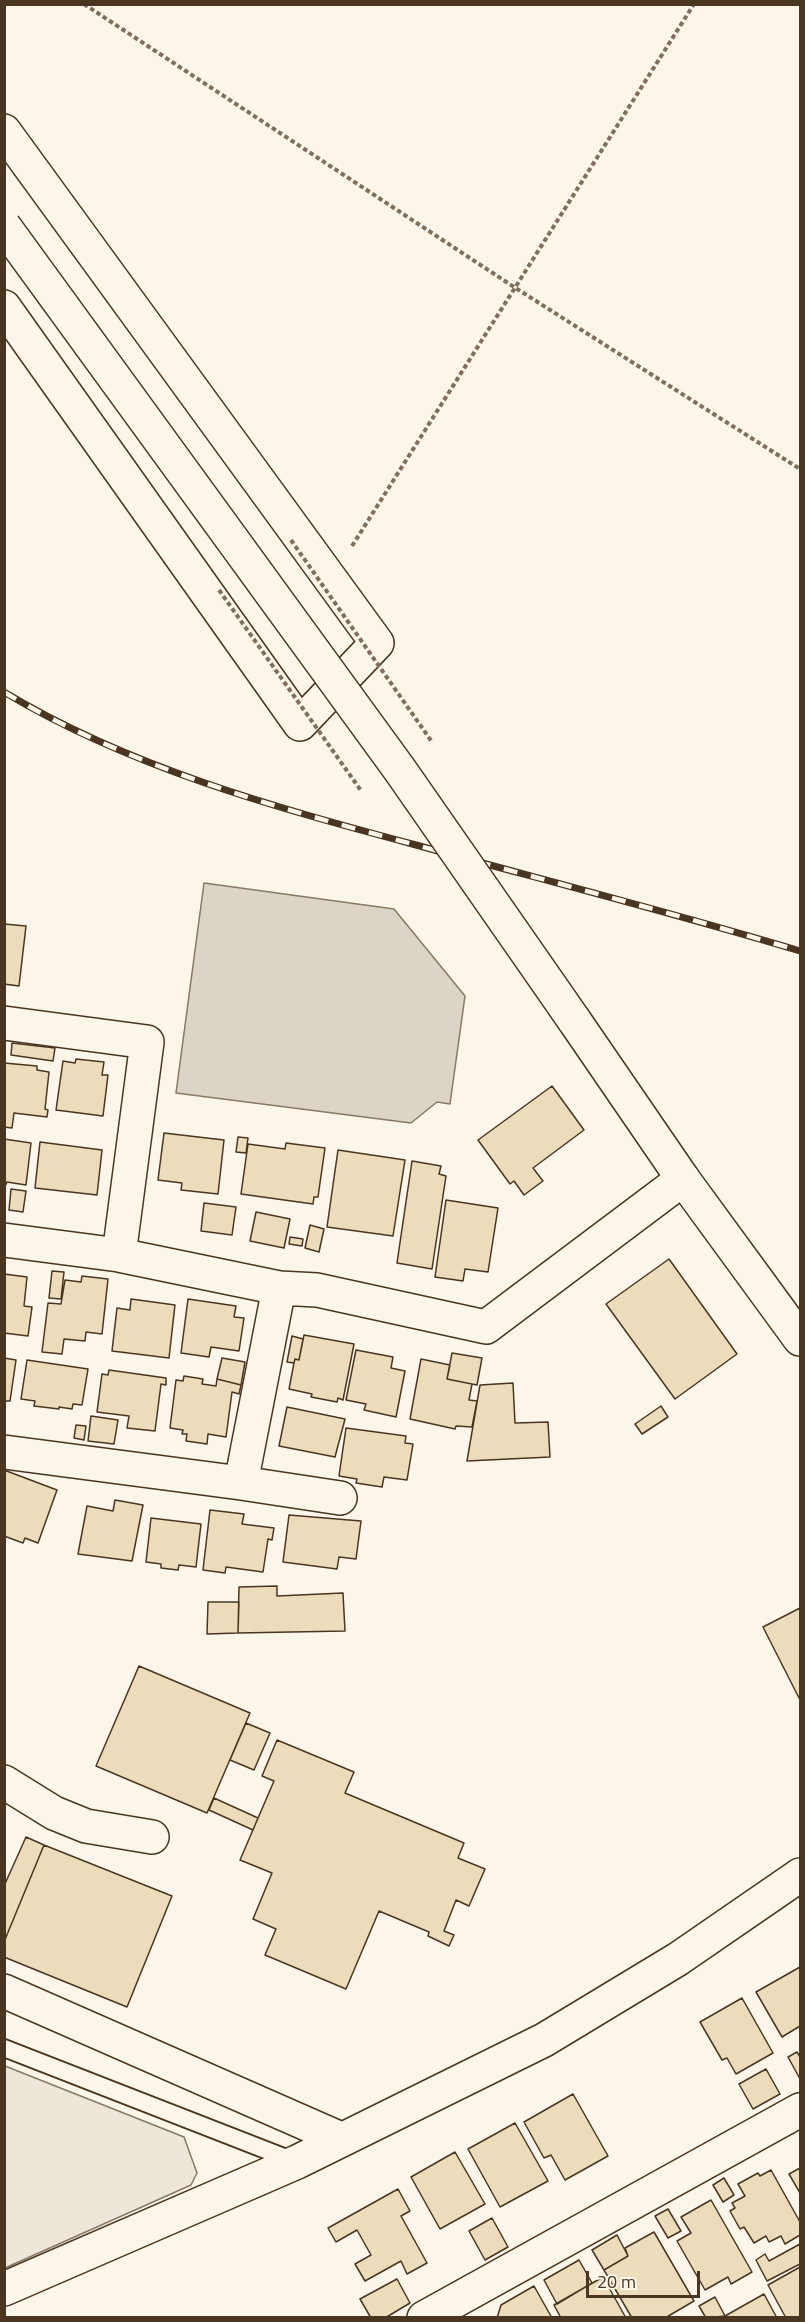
<!DOCTYPE html>
<style>
body{margin:0}
#map{position:relative;width:805px;height:2322px;overflow:hidden;background:#fbf6e9;font-family:"Titillium Web",sans-serif}
canvas{display:block}
.frame{position:absolute;inset:0;border:6px solid #4a3520;pointer-events:none}
.scale{position:absolute;left:586px;top:2271px;width:114px;height:27px;box-sizing:border-box;border:3px solid #4a3520;border-top:0;padding-left:8px;font-size:18px;line-height:21px;white-space:nowrap;color:#4a3520;-webkit-text-stroke:4px #fbf6e9;paint-order:stroke}
</style>
<div id="map">
<canvas width="805" height="2322"></canvas>
<div class="frame"></div>
<div class="scale">20 m</div>
</div>
<script>
const ctx = document.querySelector('canvas').getContext('2d');
ctx.lineJoin = 'round';
function fillPath(path, color) {
  ctx.fillStyle = color;
  ctx.fill(path, 'evenodd');
}
function trace(path, color, width, dash) {
  ctx.strokeStyle = color;
  ctx.lineWidth = width;
  ctx.lineCap = dash ? 'butt' : 'round';
  ctx.setLineDash(dash || []);
  ctx.stroke(path);
}
const green = new Path2D(`
 M5 2066 184 2137 197 2173 191 2185 5 2268Z`);
const water = new Path2D(`
 M204 883 394 909 465 996 450 1104 437 1102 411 1123 176 1093Z`);
const building = new Path2D(`
 M4 924 26 926 19 986 4 984Z
 M12 1043 55 1048 53 1061 11 1055Z
 M76 1059 104 1062 102 1075H108L103 1116 56 1110 63 1061 75 1063Z
 M4 1063 37 1066V1070L49 1072 45 1109 48 1110 47 1117 14 1113 12 1128 4 1127Z
 M552 1086 584 1130 533 1168 543 1181 524 1195 514 1181 510 1184 478 1140Z
 M164 1133 224 1140 218 1194 181 1190 182 1183 158 1180Z
 M238 1137 248 1138 246 1153 236 1152Z
 M4 1139 31 1143 26 1185 7 1182 4 1189Z
 M40 1142 102 1150 97 1195 35 1188Z
 M286 1143 325 1148 318 1197H314L313 1204 241 1194 248 1144 285 1149Z
 M338 1150 405 1160 393 1236 327 1227Z
 M412 1161 441 1166 439 1174 446 1176 432 1269 397 1263Z
 M11 1189 26 1191 23 1212 9 1210Z
 M446 1200 498 1208 488 1272 465 1269 463 1281 435 1277Z
 M204 1203 236 1207 232 1235 201 1231Z
 M256 1212 290 1219 284 1248 250 1241Z
 M310 1225 324 1229 319 1252 305 1248Z
 M290 1237 303 1239 302 1246 289 1244Z
 M669 1259 737 1354 675 1399 606 1304Z
 M52 1271 64 1272 61 1299 49 1298Z
 M4 1274 27 1277 24 1306 32 1307 28 1336 4 1333Z
 M82 1276 108 1279 102 1334 86 1332 85 1341 64 1339 62 1354 42 1352 48 1303 61 1304 65 1280 81 1282Z
 M131 1299 175 1305 169 1358 112 1351 117 1308 130 1310Z
 M188 1299 236 1306 234 1317 244 1318 239 1351 211 1347 209 1357 181 1353Z
 M304 1335 354 1344 343 1400 338 1398 337 1402 311 1397 312 1394 289 1389 294 1363 295 1359 299 1360Z
 M292 1336 303 1339 299 1360 295 1359 294 1363 287 1362Z
 M356 1350 393 1357 391 1368 405 1371 396 1417 364 1410 366 1404 346 1400Z
 M452 1353 482 1358 477 1385 447 1379Z
 M4 1358 16 1360 10 1401H4Z
 M222 1358 245 1362 241 1385 217 1379Z
 M421 1359 450 1365 447 1379 472 1384 469 1400 477 1401 472 1427 456 1426 455 1429 410 1419Z
 M27 1360 88 1369 82 1405 73 1404 72 1409 59 1407V1409L34 1406 35 1401 21 1399Z
 M109 1370 166 1378V1385L161 1384 155 1431 127 1428 129 1416 97 1412 102 1374 108 1375Z
 M184 1376 203 1379 202 1384 216 1386 217 1379 241 1385 239 1394 232 1392 226 1437 208 1434 207 1444 186 1441 187 1434H182L183 1430 170 1428 176 1380 183 1381Z
 M513 1383 515 1423 548 1422 550 1457 467 1461 480 1385Z
 M661 1406 668 1417 642 1434 635 1424Z
 M287 1407 345 1419 335 1457 279 1446Z
 M91 1416 118 1420 114 1444 88 1441Z
 M76 1425 86 1426 84 1440 74 1438Z
 M346 1428 406 1436 405 1443 413 1444 407 1480 384 1477 382 1487 356 1483 357 1479 339 1476Z
 M4 1470 57 1490 38 1543 25 1538 23 1543 4 1536Z
 M115 1500 143 1505 132 1561 78 1554 87 1506 113 1511Z
 M210 1510 244 1514 242 1524 274 1528 272 1540 268 1539 263 1572 226 1567 225 1573 203 1570Z
 M289 1515 361 1521 356 1559 339 1557 337 1569 283 1562Z
 M151 1518 201 1524 196 1567 179 1565 178 1570 161 1568V1564L146 1562Z
 M277 1586V1596L343 1593 345 1631 238 1633 239 1587Z
 M208 1602H239L238 1633 207 1634Z
 M800 1608V1697L799 1698 763 1627Z
 M139 1666 250 1713 207 1813 96 1766Z
 M246 1723 270 1733 254 1770 230 1760Z
 M277 1740 354 1772 345 1793 464 1843 458 1858 485 1869 469 1906 456 1900 444 1931 454 1935 449 1946 428 1936 429 1932 379 1911 346 1989 265 1955 276 1929 253 1919 272 1873 240 1860 274 1781 262 1776Z
 M214 1798 258 1818 253 1830 209 1810Z
 M26 1837 44 1845 4 1942V1886Z
 M44 1845 172 1896 127 2007 4 1957V1942Z
 M800 1967V2026L782 2037 756 1992Z
 M742 1998 773 2053 736 2074 727 2058 722 2060 700 2022Z
 M797 2052 800 2057V2079L788 2057Z
 M766 2069 780 2094 753 2109 739 2084Z
 M573 2094 608 2156 565 2180 551 2155 544 2158 524 2122Z
 M515 2123 548 2181 500 2207 468 2149Z
 M455 2152 485 2204 440 2229 411 2177Z
 M800 2168V2193L789 2174Z
 M771 2170 800 2222V2235L785 2244 781 2236 769 2242 766 2236 754 2243 744 2227 740 2229 730 2211 735 2208 732 2203 745 2196 738 2184 758 2173 760 2176Z
 M724 2178 734 2195 723 2202 713 2185Z
 M398 2189 410 2211 401 2216 427 2263 407 2274 401 2261 365 2281 355 2264 371 2255 357 2230 336 2242 328 2228Z
 M711 2200 752 2272 731 2284 728 2277 705 2290 677 2241 691 2233 681 2217Z
 M668 2209 681 2231 668 2238 655 2216Z
 M492 2218 508 2247 485 2260 469 2231Z
 M654 2232 694 2301 665 2318H632L604 2270 628 2256 625 2248Z
 M617 2235 628 2256 604 2270 592 2250Z
 M800 2244V2264L767 2281 756 2260 765 2254 769 2261Z
 M579 2260 592 2283 557 2304 544 2280Z
 M800 2267V2318H786L768 2285Z
 M603 2277 626 2318H561L554 2305Z
 M397 2279 410 2303 385 2318H371L360 2299Z
 M534 2286 552 2318H497L501 2305Z
 M764 2294 777 2318H722L725 2316Z
 M715 2297 725 2316 706 2318 699 2306Z`);
const path = new Path2D(`
 M84 4 514 287 800 469
 M352 546 694 4`);
const service = new Path2D(`
 M4 2048 294 2161`);
const minor = new Path2D(`
 M4 131 377 643 300 724 4 307
 M4 1023 147 1042 119 1255
 M4 1240 119 1255 279 1288 317 1290 486 1327 683 1179
 M4 1452 241 1483 279 1288
 M241 1483 340 1498
 M4 1782 54 1813 86 1826 152 1837
 M4 1991 341 2139
 M4 2289 297 2162 544 2040 678 1959 800 1875
 M424 2318 800 2110`);
const tertiary = new Path2D(`
 M574 1020 683 1179 800 1339`);
const rail = new Path2D(`
 M4 692C131 768 274 807 416 845 544 880 673 913 800 951`);
const pathBridge = new Path2D(`
 M291 540 432 742
 M219 590 362 792`);
const tertiaryBridge = new Path2D(`
 M4 226 400 770 574 1020`);
fillPath(green, '#ede6d9');
trace(green, '#887966', 1.5);
fillPath(water, '#dcd4c6');
trace(water, '#887966', 1.5);
fillPath(building, '#ecdcbc');
trace(building, '#4a3520', 1.5);
trace(service, '#4a3520', 20);
trace(minor, '#4a3520', 36);
trace(tertiary, '#4a3520', 36);
trace(path, '#7f6f5c', 4, [4.5, 3]);
trace(service, '#fbf6e9', 16);
trace(minor, '#fbf6e9', 33);
trace(tertiary, '#fbf6e9', 33);
trace(rail, '#4a3520', 7);
trace(rail, '#fbf6e9', 4.5, [14]);
trace(tertiaryBridge, '#4a3520', 36, []);
trace(pathBridge, '#7f6f5c', 4, [4.5, 3]);
trace(tertiaryBridge, '#fbf6e9', 33);
</script>
